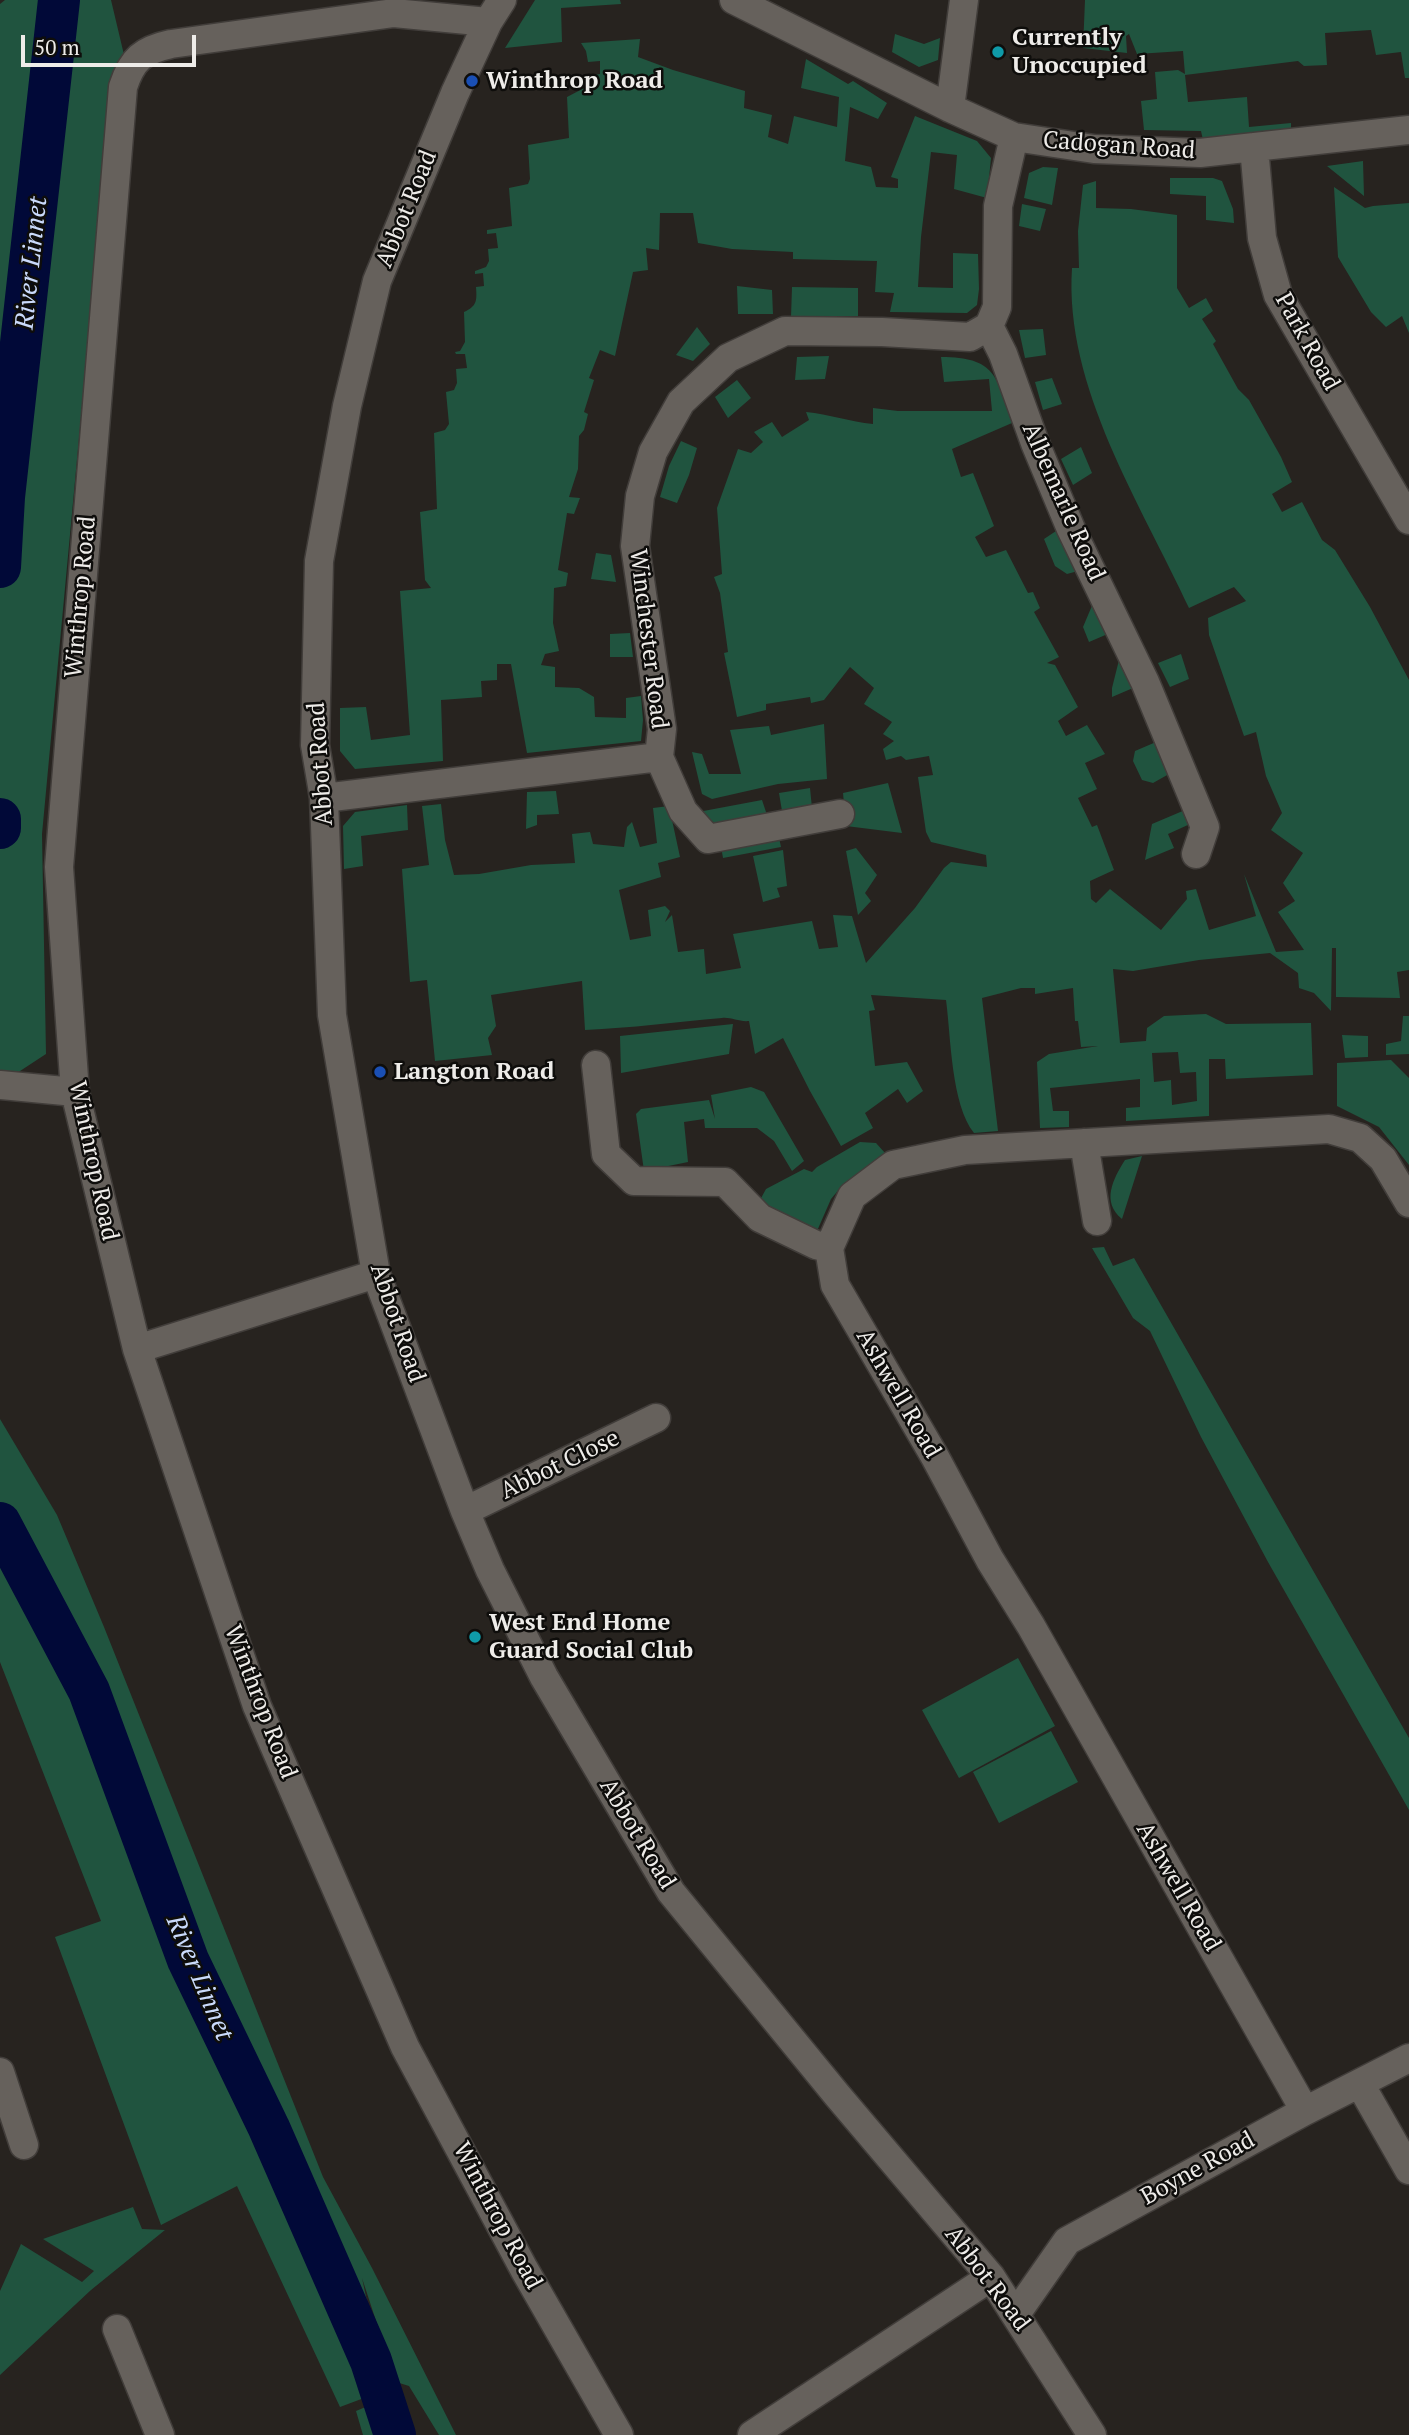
<!DOCTYPE html>
<style>
body{margin:0}
#map{position:relative;width:1409px;height:2435px;overflow:hidden;background:#27231f;font-family:"PT Serif",serif}
canvas{display:block}
.scale{position:absolute;left:21px;top:35px;width:175px;height:32px;box-sizing:border-box;border:4px solid #eeece9;border-top:0;padding-left:9px;font-size:21px;line-height:24px;white-space:nowrap;color:#eeece9;-webkit-text-stroke:5px #0e0d0b;paint-order:stroke}
</style>
<div id="map">
<canvas width="1409" height="2435"></canvas>
<div class="scale">50 m</div>
</div>
<script>
const ctx = document.querySelector('canvas').getContext('2d');
ctx.lineJoin = 'round';
function fillPath(path, color) {
  ctx.fillStyle = color;
  ctx.fill(path, 'evenodd');
}
function trace(path, color, width, dash) {
  ctx.strokeStyle = color;
  ctx.lineWidth = width;
  ctx.lineCap = dash ? 'butt' : 'round';
  ctx.setLineDash(dash || []);
  ctx.stroke(path);
}
function write(font, color, halo, rows, align = 'center') {
  ctx.font = font + ' "PT Serif",serif';
  ctx.lineWidth = 5;
  ctx.setLineDash([]);
  ctx.textBaseline = 'middle';
  ctx.strokeStyle = halo;
  ctx.fillStyle = color;
  for (const [text, x, y, turn = 0] of rows) {
    ctx.save();
    ctx.translate(x, y);
    ctx.rotate((+turn || 0) * Math.PI / 180);
    ctx.textAlign = isNaN(turn) ? turn : align;
    if (halo) ctx.strokeText(text, 0, 0);
    ctx.fillText(text, 0, 0);
    ctx.restore();
  }
}
const green = new Path2D(`
 M5 0H111L125 59 112 85 42 834 46 1054 17 1073 0 1075V4Z
 M535 0H620L621 4 561 8 562 42 505 48Z
 M1085 0H1409V78H1405L1401 52 1376 55 1371 30 1325 33 1327 65 1304 66 1298 61 1185 75 1188 102 1247 97 1249 127 1291 123V130L1203 140 1201 131 1144 130 1141 101 1157 99 1155 72 1178 70 1185 74 1183 51 1137 54 1129 34 1126 36 1127 53 1083 48Z
 M895 34 924 44 940 38 938 60 919 67 892 52Z
 M640 39 638 57 673 70 745 91 744 108 772 115 768 137 788 144 794 116 837 127 839 97 801 88 806 59 848 84 853 81 887 103 878 119 850 107 845 161 871 167 876 187 898 188V179L891 177 915 116 977 141 991 158 987 198 954 189 957 155 931 152 921 237 918 287 953 288V253L978 254 979 289 977 305 967 313 890 312 894 293 875 292 877 261 793 259V252L732 249 698 243 693 213H660L659 250 646 248 648 270 633 272 615 356 600 350 589 378 594 380 584 412 588 414 584 430 579 436 578 469 569 497 580 498 574 514 567 513 558 570 568 573 566 586 554 588 553 623 559 651 545 654 541 665 555 667V687L579 688 594 697 595 717 626 718V698L641 696 643 720 641 741 527 753 511 664H497V680L481 681 482 697 441 700 443 761 355 769 340 751V708L366 707 371 740 410 735 400 591 431 588 425 580 420 512 437 509 434 433 445 430 449 424 446 392 454 390 457 383 456 369 467 368 465 354H456L455 352 460 351 465 342 464 312C477 306 477 301 476 287L484 286 483 273 475 274V271L486 267 489 261 488 249 498 248 496 233 487 234V230L512 226 509 188 528 184 530 179 528 145 569 138 567 97 588 86V76L600 74V61L588 62 586 51 581 43Z
 M1363 161 1364 196 1327 166Z
 M1043 167 1058 168 1052 205 1024 198 1029 173Z
 M1170 178H1213L1222 181 1233 209 1234 223 1206 220V196L1170 194Z
 M1096 181V208L1131 209 1177 215V288L1189 308 1206 298 1213 311 1202 319 1216 341 1213 344 1238 389 1249 400 1281 457 1292 482 1272 494 1282 512 1302 502 1322 540 1335 550 1370 607 1409 680V970L1397 972 1400 998 1336 997V948H1332L1331 1011 1314 993 1299 988 1298 973 1270 953 1199 960 1133 971 1113 969 1120 1043 1146 1041 1147 1028 1164 1016 1206 1014 1226 1024 1311 1023 1313 1075 1226 1079 1225 1059H1209V1116L1126 1121V1108L1140 1107V1079L1050 1088 1053 1111H1069V1127L1040 1128 1037 1062 1049 1054 1098 1046 1081 1047 1078 1021H1075L1073 988 1035 994V988H1021L982 998 998 1131 974 1133C951 1104 951 1037 946 1000L871 995 875 1010 869 1011 875 1066 907 1062 923 1091 907 1103 898 1089 865 1113 873 1128 841 1146 810 1091 783 1038 755 1054 749 1021C739 1022 731 1017 722 1018 676 1022 631 1028 585 1030L582 981 491 995 496 1026 488 1038 492 1055 435 1061 427 980 410 982 402 869 429 865 422 806 441 804 445 840 454 875 479 874 531 865 575 863 572 834 590 832 593 844 624 847 627 827 632 822 640 847 657 843 653 808 669 806 680 857 658 863 661 877 619 890 630 940 651 936 648 910 665 906 670 911 665 922 672 915 678 952 704 949 706 974 741 968 733 934 812 921 819 949 838 947 833 915 852 916 866 963 915 908 944 868 951 862 987 867 986 855 931 842 926 832 918 777 933 775 929 756 906 760 901 756 886 760 883 749 894 741 883 734 892 722 864 704 874 688 850 667 824 700 811 703 810 697 766 704V710L737 717 724 653 728 652 720 593 714 577 722 574 717 508 738 449 751 453 763 442 754 432 772 422 782 437 809 420 806 412C829 414 850 422 873 424V408L898 411H992L989 379 944 382 941 357C996 357 997 377 1012 423L952 449 961 477 973 473 994 526 975 537 986 557 1006 550 1028 593 1033 592 1040 608 1034 612 1059 657 1047 663 1055 665 1078 707 1058 721 1066 736 1087 725 1105 754 1085 763 1097 789 1078 798 1092 827 1097 825 1114 870 1090 881 1091 899 1096 903 1110 889 1161 930 1187 899 1186 891 1196 889 1209 930 1256 916 1244 874 1276 952 1304 950 1278 912 1295 901 1283 883 1303 853 1271 830 1282 813 1266 776 1256 732 1244 736 1209 635 1208 618 1246 601 1234 587 1189 608C1141 504 1064 387 1072 268H1079L1078 231 1083 185ZM1178 1052 1180 1073 1196 1072 1197 1101 1172 1105 1171 1080 1154 1082 1152 1053Z
 M1334 187 1365 208 1373 206 1409 203V333L1402 316 1386 327 1371 312 1338 257Z
 M1022 204 1046 209 1040 231 1019 226Z
 M737 286 772 290 773 314H738Z
 M792 287 858 288V316L791 317Z
 M697 327 710 344 693 361 676 355Z
 M1043 329 1046 355 1025 358 1019 330Z
 M829 356 825 379 795 380 797 357Z
 M1052 378 1062 404 1043 410 1035 382Z
 M737 380 751 398 728 418 715 397Z
 M681 441 697 448 689 475 677 503 660 497 669 466Z
 M1081 447 1092 473 1073 485 1061 459Z
 M1059 529 1078 571 1067 574 1055 566 1044 539Z
 M596 553 611 555 616 582 591 579Z
 M1094 601 1110 633 1089 642 1083 627Z
 M630 633 633 657H610V634Z
 M1181 654 1189 679 1170 687 1158 663Z
 M1119 660 1133 688 1112 697V688Z
 M824 724 827 779 778 784 712 799 702 794 692 752 702 754 709 774H741L730 730 769 726 771 735Z
 M1156 742 1169 774 1153 783 1142 780 1133 761 1135 751Z
 M888 783 902 833 846 826 843 793Z
 M810 788 812 808 782 811 779 793Z
 M556 791 559 814 537 815V825L526 829 527 792Z
 M762 800 767 815 718 823 704 820 698 812Z
 M407 805 408 830 361 836 363 866 344 869 343 826 355 812Z
 M1185 810 1190 824 1168 834 1174 848 1145 860 1152 824Z
 M778 833 781 847 723 858 720 841Z
 M856 848 877 875 865 893 871 901 858 915 846 851Z
 M783 850 787 886 777 888 780 897 763 902 753 856Z
 M1403 1016H1409V1054L1386 1055V1044L1401 1041Z
 M733 1024 729 1054 621 1073 620 1036Z
 M1342 1035 1368 1036V1057L1345 1058Z
 M1391 1060 1409 1078V1165L1379 1127 1337 1106V1063Z
 M751 1087 764 1092 804 1161 792 1171 774 1141 757 1128H705L704 1119 684 1122 688 1162 644 1171 636 1114 641 1109 709 1100 715 1119 711 1095Z
 M860 1142 876 1143 885 1153 841 1187 831 1199 817 1231 785 1223 760 1200 766 1189 804 1169 812 1172 817 1167Z
 M1142 1156 1122 1219C1101 1202 1113 1179 1125 1160Z
 M1104 1247 1113 1266 1134 1258 1409 1738V1810L1268 1562 1201 1437 1150 1331 1133 1318 1092 1248Z
 M0 1419 57 1515 104 1627 323 2177 372 2268 456 2435H439L409 2386 396 2382 362 2278 385 2385 364 2398 340 2407 237 2186 161 2225 55 1937 101 1921 0 1662Z
 M1018 1658 1055 1726 959 1778 922 1710Z
 M1051 1731 1078 1782 999 1823 973 1772Z
 M133 2207 142 2229 165 2230 91 2290 0 2375V2291L21 2244 82 2282 94 2271 43 2239Z
 M387 2398 398 2435H363L356 2411Z`);
const river = new Path2D(`
 M0 567 4 497 59 0
 M0 819V828
 M0 1523 89 1691 188 1960 269 2128 371 2361 395 2435`);
const street = new Path2D(`
 M502 0 488 22 455 93 377 281 347 406 319 561 315 745 324 798 332 1015 376 1274 465 1511 490 1570 544 1677 671 1892 837 2095 991 2277 1092 2435
 M734 0 950 108 1014 137 1094 149 1200 153 1409 130
 M488 22 394 13 171 44C143 50 132 59 123 87L59 867 75 1092 137 1349 257 1706 405 2047 524 2269 619 2435
 M950 108 964 0
 M1014 137 998 206 997 307 989 326 1003 354 1035 443 1071 529 1145 682 1205 827 1196 854
 M1254 147 1262 238 1278 295 1409 520
 M659 757 683 811 708 839 840 814
 M324 798 659 757 662 729 635 546 640 496 653 452 681 402 728 358 785 331 882 332 970 337 989 326
 M596 1065 606 1154 634 1181 725 1182 760 1218 816 1245 829 1248
 M0 1085 75 1092
 M1084 1143 1097 1221
 M137 1349 376 1274
 M465 1511 656 1418
 M0 2072 24 2145
 M1360 2084 1409 2170
 M1305 2111 1031 1626 990 1560 935 1457 835 1285 829 1248 852 1196 893 1165 965 1150 1329 1129 1360 1138 1383 1159 1409 1203
 M1016 2314 1067 2241 1305 2111 1409 2058
 M117 2329 160 2435
 M752 2435 991 2277`);
const markers = [
 [998,52,7,"#0f9aa8"],
 [472,81,7,"#1a4fb4"],
 [380,1072,7,"#1a4fb4"],
 [475,1637,7,"#0f9aa8"]
];
const poiNames = [
 ["Currently",1012,38],
 ["Unoccupied",1012,66],
 ["Winthrop Road",486,81],
 ["Langton Road",394,1072],
 ["West End Home",489,1623],
 ["Guard Social Club",489,1651]
];
const streetNames = [
 ["Cadogan Road",1119,146,4],
 ["Abbot Road",407,209,-68],
 ["Park Road",1307,342,61],
 ["Albemarle Road",1063,502,66],
 ["Winthrop Road",81,597,-85],
 ["Winchester Road",648,639,83],
 ["Abbot Road",321,764,-94],
 ["Winthrop Road",93,1161,78],
 ["Abbot Road",397,1323,71],
 ["Ashwell Road",898,1394,60],
 ["Abbot Close",560,1465,-26],
 ["Winthrop Road",260,1702,69],
 ["Abbot Road",637,1834,59],
 ["Ashwell Road",1178,1887,60],
 ["Boyne Road",1198,2169,-29],
 ["Winthrop Road",497,2216,62],
 ["Abbot Road",987,2279,53]
];
const waterNames = [
 ["River Linnet",32,263,-84],
 ["River Linnet",199,1978,67]
];
fillPath(green, '#20543f');
trace(river, '#010938', 42);
trace(street, '#413d3a', 31);
trace(street, '#66615c', 28);
for (const [x, y, r, color] of markers) {
  const dot = new Path2D();
  dot.arc(x, y, r, 0, 2 * Math.PI);
  ctx.fillStyle = color;
  ctx.fill(dot);
  trace(dot, '#0e0d0b', 2.5);
}
write('bold 24px', '#eeece9', '#0e0d0b', poiNames, 'left');
write('24px', '#eeece9', '#0e0d0b', streetNames);
write('italic 26px', '#cadafb', '#0e0d0b', waterNames);
</script>
